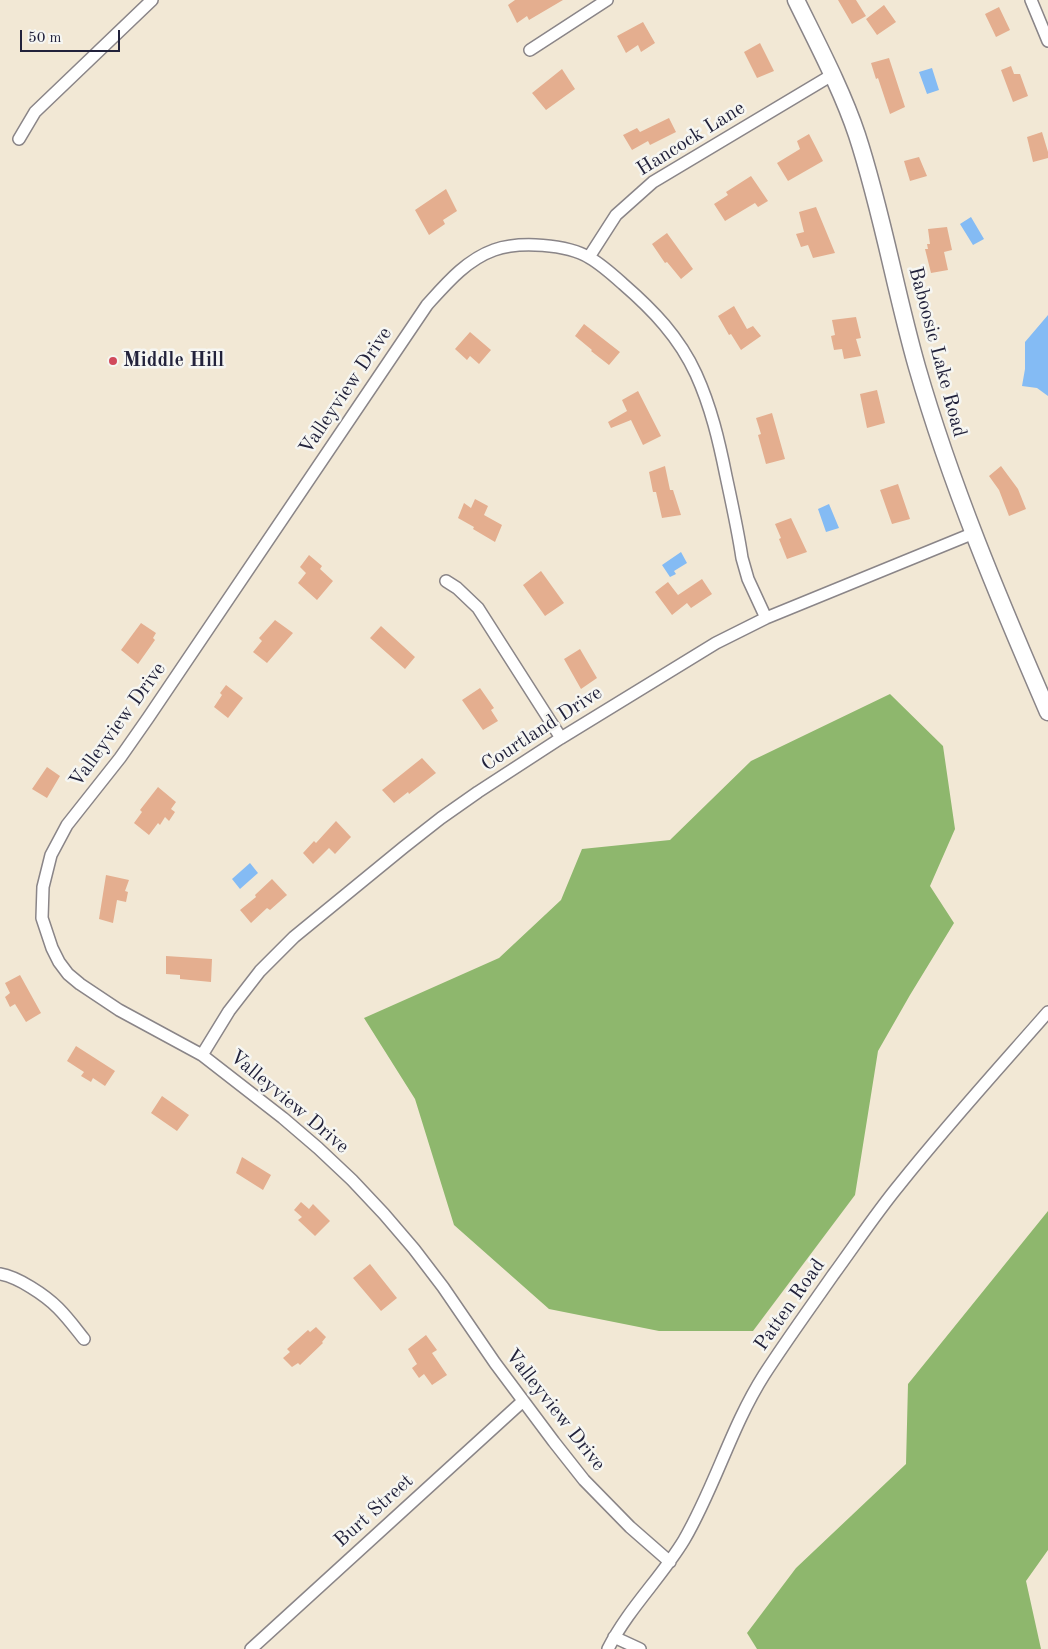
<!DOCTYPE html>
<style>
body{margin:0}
#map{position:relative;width:1048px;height:1649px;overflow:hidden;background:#f2e8d5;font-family:"Old Standard TT",serif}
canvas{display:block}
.scale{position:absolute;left:20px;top:30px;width:100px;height:22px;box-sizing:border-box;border:2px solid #22223b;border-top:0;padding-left:6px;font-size:15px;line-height:18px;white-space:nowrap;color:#22223b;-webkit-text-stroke:4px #f6f6f2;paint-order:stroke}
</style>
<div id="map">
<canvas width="1048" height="1649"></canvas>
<div class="scale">50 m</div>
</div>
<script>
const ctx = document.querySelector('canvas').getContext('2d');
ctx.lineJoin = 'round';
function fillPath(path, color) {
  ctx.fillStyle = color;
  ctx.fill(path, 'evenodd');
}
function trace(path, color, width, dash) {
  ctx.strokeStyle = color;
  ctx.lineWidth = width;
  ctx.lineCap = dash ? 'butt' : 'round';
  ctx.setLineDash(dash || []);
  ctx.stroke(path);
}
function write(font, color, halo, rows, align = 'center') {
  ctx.font = font + ' "Old Standard TT",serif';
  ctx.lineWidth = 5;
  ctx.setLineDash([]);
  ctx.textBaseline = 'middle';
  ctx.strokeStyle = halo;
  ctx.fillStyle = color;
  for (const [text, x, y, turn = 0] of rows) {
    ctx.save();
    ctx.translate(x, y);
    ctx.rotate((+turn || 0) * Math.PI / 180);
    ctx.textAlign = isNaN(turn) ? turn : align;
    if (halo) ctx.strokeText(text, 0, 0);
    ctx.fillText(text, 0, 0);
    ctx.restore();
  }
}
const forest = new Path2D(`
 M890 694 943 746 955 829 930 886 954 923 910 995 878 1051 855 1195 753 1331H659L549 1309 454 1225 415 1099 364 1018 499 958 561 900 582 849 670 840 751 761Z
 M1048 1211V1550L1026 1581 1041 1649H757L747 1633 796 1568 906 1464 908 1384Z`);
const water = new Path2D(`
 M932 68 939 90 927 94 919 72Z
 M971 217 984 239 973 245 960 224Z
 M1048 315V396L1037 388 1022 386 1025 369V342Z
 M829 504 839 528 826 532 818 509Z
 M681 552 687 563 674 571 676 574 670 577 662 565Z
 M250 863 258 873 240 889 232 879Z`);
const building = new Path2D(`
 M515 0H563L529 20 527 16 517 23 508 5Z
 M838 0H856L866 16 852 24Z
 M884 5 896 22 877 35 866 19Z
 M999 7 1010 30 996 37 985 14Z
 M643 22 655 43 641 52 638 45 626 53 617 36Z
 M760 43 774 71 757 78 744 52Z
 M889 58 905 107 890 114 878 78 876 79 871 63Z
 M1011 66 1014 74H1020L1028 96 1013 102 1001 70Z
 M562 69 575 89 546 110 532 93Z
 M669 118 676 132 650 145 648 141 632 150 623 135 637 128 640 132Z
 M1042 132 1048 152V158L1033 162 1027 137Z
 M809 134 823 161 788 181 777 163 800 149 797 141Z
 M919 157 927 176 910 181 904 161Z
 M751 176 768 201 758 207 755 203 725 221 714 204 728 195 726 192Z
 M446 189 457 211 443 220 445 224 429 235 415 210Z
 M816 207 835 253 813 258 808 245 801 247 796 234 804 232 799 212Z
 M947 227 952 250 944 252 948 270 931 273 925 249H928L927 244H930L928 229Z
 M667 233 693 269 681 279 667 262 665 263 652 244Z
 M734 306 747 329 753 326 761 336 741 350 731 334 729 335 718 316Z
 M856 317 861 338 856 339 861 356 844 359 842 349 834 350 831 336 835 335 832 320Z
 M584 324 620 352 609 365 591 351 592 350 575 336Z
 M470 332 491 350 479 364 470 356 467 360 455 349Z
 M877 390 885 423 867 428 860 394Z
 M638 391 661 436 643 445 631 420 611 428 608 422 627 411 622 400Z
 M772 413 785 459 766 464 758 435 761 434 756 418Z
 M665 466 670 490H673L681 515 662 518 656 492H653L649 472Z
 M1001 466 1018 489 1026 509 1009 516 999 490 989 476Z
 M898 484 910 519 892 524 880 490Z
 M475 499 488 506 484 515 502 525 495 542 473 529 474 527 458 518 464 503 471 508Z
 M791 518 807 552 787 559 779 539 781 538 775 524Z
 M309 555 322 566 320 569 333 581 317 600 298 583 306 573 300 567Z
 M541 571 564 603 545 616 523 585Z
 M702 579 712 594 691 608 687 603 672 615 655 592 668 582 678 595Z
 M275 620 293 633 267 663 253 652 262 641 259 638Z
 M141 623 156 633 153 638 155 640 138 664 121 650Z
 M381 626 415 657 405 669 370 638Z
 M580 649 597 678 581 689 564 659Z
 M226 685 243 698 228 718 214 707 222 695 220 693Z
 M480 688 494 708 491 710 498 721 483 730 462 700Z
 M422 758 436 773 409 794 408 792 394 803 382 790Z
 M47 767 60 776 47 798 32 789Z
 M158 787 176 802 171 809 175 812 169 821 165 817 160 825 158 823 149 835 134 823 142 812 140 810Z
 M336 821 351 837 335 854 329 848 313 864 303 853 314 841 316 843Z
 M106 875 129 880 125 891 128 892 126 902 117 900 113 923 99 919Z
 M272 879 287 895 270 910 267 908 251 923 240 910 256 897 255 895Z
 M166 956 212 959 211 982 180 979V975L166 974Z
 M20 975 41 1013 26 1022 15 1004 10 1007 5 997 10 993 5 983Z
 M76 1046 115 1071 105 1086 93 1078 91 1082 81 1076 84 1072 67 1061Z
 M162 1096 189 1115 177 1131 151 1113Z
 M242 1157 271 1175 263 1190 236 1173Z
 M301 1202 309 1209 313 1204 330 1221 315 1236 298 1220 302 1217 294 1210Z
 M370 1264 397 1298 381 1311 353 1278Z
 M316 1327 326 1337 322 1342 323 1343 300 1365 298 1363 292 1367 283 1358 290 1352 287 1349 308 1330 310 1332Z
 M426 1335 437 1350 432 1353 447 1375 432 1385 424 1374 419 1378 412 1368 417 1364 408 1349Z`);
const street = new Path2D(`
 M1031 0 1048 41
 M530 50 607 0
 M19 139 35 112 152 0
 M589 257 616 215 653 182 832 75
 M446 581 457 588 478 608 561 738
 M202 1055 229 1011 260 971 294 937 404 847 441 818 478 792 561 738 716 643 766 618 974 533
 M0 1274C18 1277 45 1295 58 1308 68 1318 76 1329 84 1339
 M670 1562 630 1527 584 1480 554 1442 495 1363 443 1287 414 1249 384 1214 352 1180 318 1148 283 1118 202 1055 119 1010 80 984 68 974 59 962 52 948 42 918 43 887 51 855 67 825 120 758 148 718 427 305C446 284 466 260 494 250 519 241 567 244 590 258 602 265 613 275 623 284 653 310 679 337 696 374 711 407 719 441 726 476 732 504 738 531 742 558L748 579 766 618
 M614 1637 640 1649
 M251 1649 523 1401
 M608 1649C628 1609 661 1578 684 1540 715 1487 731 1427 764 1375 786 1341 810 1308 833 1275 855 1245 876 1213 900 1184 947 1125 998 1069 1048 1012`);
const secondary = new Path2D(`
 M796 0C817 43 842 90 857 135 882 211 895 290 917 367 951 485 999 599 1048 712`);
const markers = [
 [113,361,5,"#d1495b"]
];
const streetNames = [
 ["Hancock Lane",691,139,-32],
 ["Baboosic Lake Road",937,352,75],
 ["Valleyview Drive",346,391,-56],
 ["Valleyview Drive",118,725,-54],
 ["Courtland Drive",542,729,-33],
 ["Valleyview Drive",289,1102,40],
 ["Patten Road",790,1305,-55],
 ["Valleyview Drive",555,1410,52],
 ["Burt Street",374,1511,-42]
];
const poiNames = [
 ["Middle Hill",123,361]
];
fillPath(forest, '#8eb76d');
fillPath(water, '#84bbf4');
fillPath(building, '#e4ae8f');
trace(street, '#8a8588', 14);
trace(secondary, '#8a8588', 19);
trace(street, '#fff', 11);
trace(secondary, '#fff', 16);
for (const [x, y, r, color] of markers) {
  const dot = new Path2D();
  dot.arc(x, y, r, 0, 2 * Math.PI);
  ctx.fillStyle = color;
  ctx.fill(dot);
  trace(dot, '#f6f6f2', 2);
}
write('20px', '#22223b', '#f6f6f2', streetNames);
write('bold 20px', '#22223b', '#f6f6f2', poiNames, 'left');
</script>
